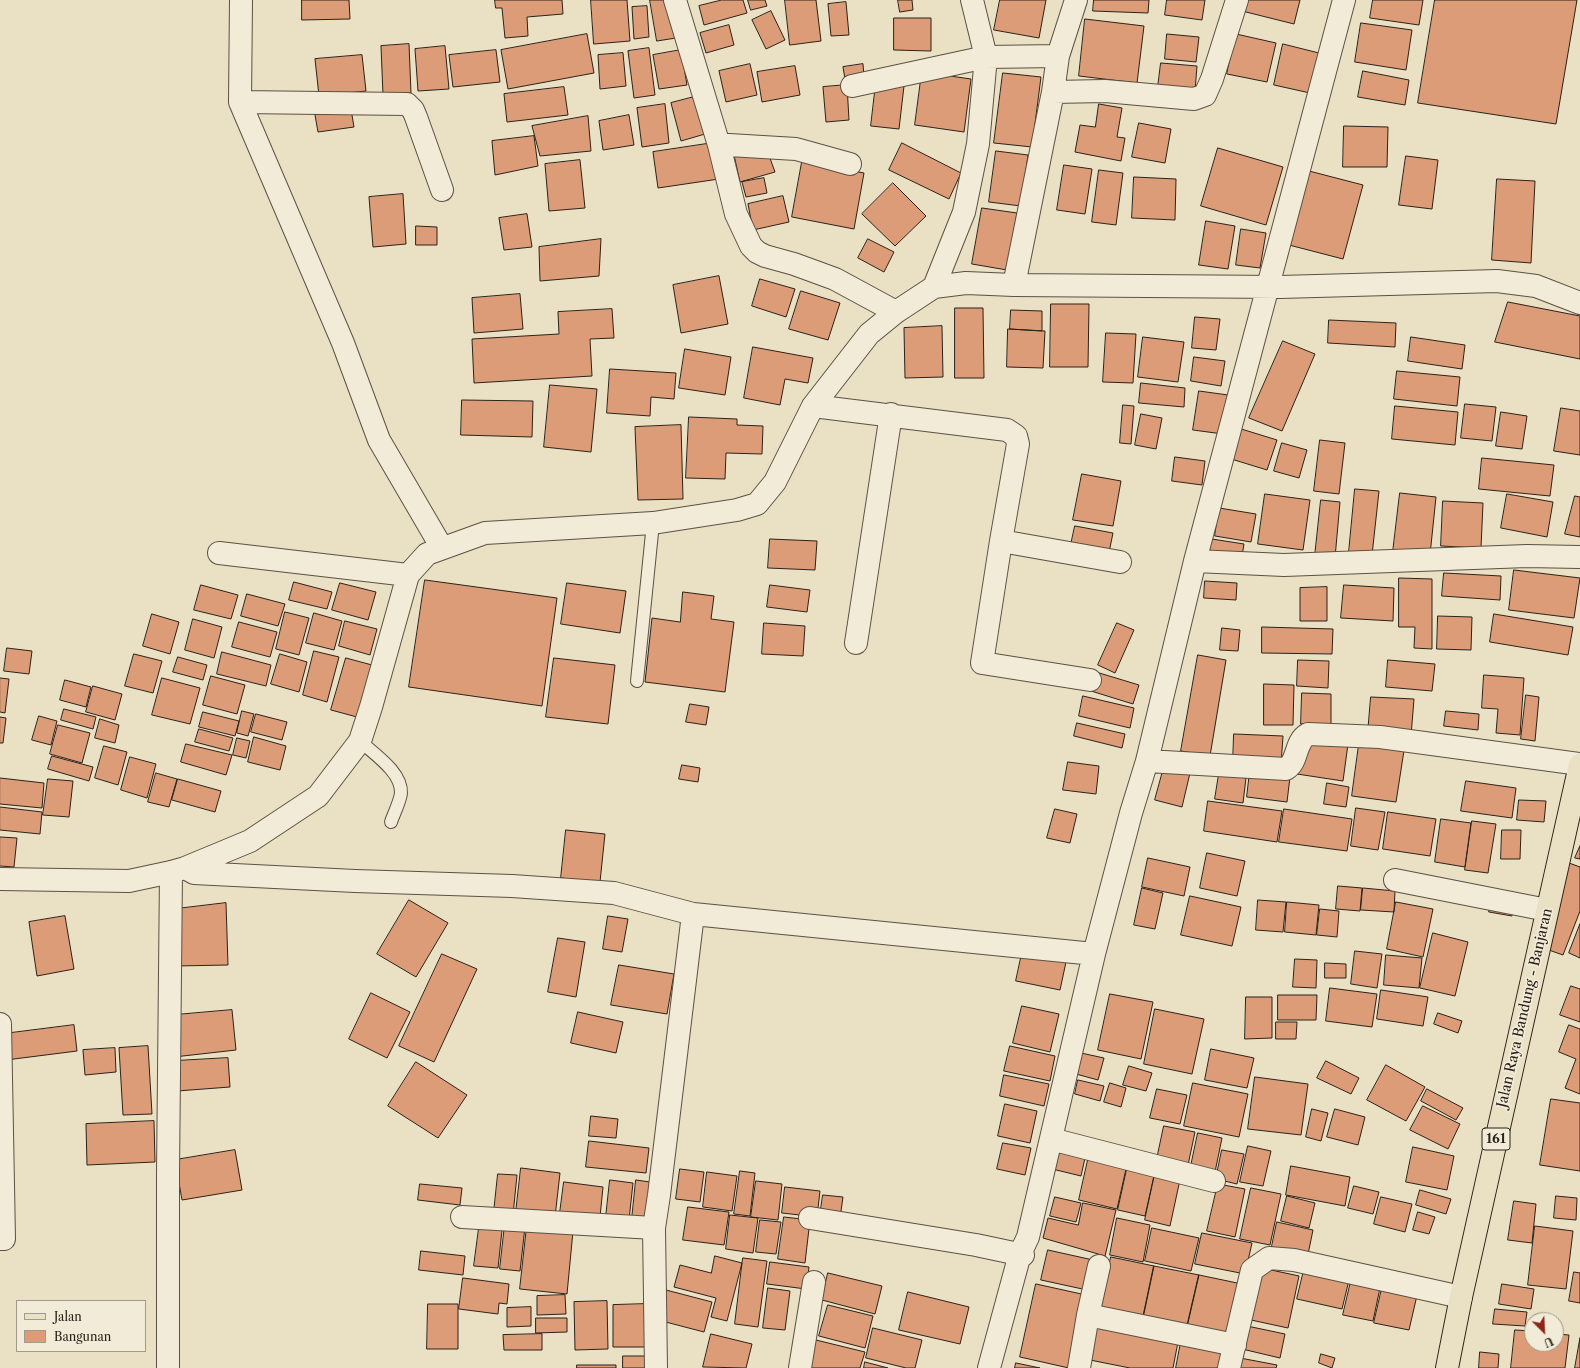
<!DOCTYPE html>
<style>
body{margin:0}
#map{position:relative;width:1580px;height:1368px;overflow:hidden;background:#eae0c3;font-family:"Libre Caslon Text",serif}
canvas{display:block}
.legend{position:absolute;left:16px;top:1300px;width:130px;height:52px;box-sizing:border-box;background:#f1ebd8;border:1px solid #a29a8c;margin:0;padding:5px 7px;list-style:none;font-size:12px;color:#2c211a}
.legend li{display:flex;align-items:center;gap:8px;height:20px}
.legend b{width:20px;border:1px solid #a29a8c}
.north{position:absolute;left:1524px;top:1312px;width:40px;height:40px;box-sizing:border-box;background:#f1ebd8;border:1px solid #a29a8c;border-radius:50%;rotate:156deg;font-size:11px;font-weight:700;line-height:16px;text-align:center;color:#2c211a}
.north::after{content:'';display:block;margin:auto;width:14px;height:18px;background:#8f2418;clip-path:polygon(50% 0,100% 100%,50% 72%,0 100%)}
</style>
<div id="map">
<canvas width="1580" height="1368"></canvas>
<ul class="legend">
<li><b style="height:5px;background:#eae0c3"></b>Jalan</li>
<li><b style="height:11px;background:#dc9c77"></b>Bangunan</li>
</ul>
<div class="north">U</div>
</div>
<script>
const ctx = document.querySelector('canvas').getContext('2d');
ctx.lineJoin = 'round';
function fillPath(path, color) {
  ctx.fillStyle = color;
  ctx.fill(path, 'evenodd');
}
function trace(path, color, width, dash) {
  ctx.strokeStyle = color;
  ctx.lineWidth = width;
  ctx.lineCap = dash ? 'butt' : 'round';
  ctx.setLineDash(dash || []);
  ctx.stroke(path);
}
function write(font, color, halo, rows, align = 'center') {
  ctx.font = font + ' "Libre Caslon Text",serif';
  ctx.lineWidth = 3.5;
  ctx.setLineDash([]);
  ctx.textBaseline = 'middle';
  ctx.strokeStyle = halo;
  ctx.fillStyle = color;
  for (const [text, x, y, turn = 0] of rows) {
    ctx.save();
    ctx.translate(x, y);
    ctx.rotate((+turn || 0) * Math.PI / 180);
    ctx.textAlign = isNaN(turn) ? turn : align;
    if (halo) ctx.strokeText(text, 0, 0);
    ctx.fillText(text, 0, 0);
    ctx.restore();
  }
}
const building = new Path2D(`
 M302 0H349L350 19 302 20Z
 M495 0H562L563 14 527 17 528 36 505 38 502 8H496Z
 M591 0H627L630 41 594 44Z
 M650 0H671L676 38 657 41Z
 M722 0H743L747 13 704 25 699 6Z
 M748 0H765L767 6 751 10Z
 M785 0H816L821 41 790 45Z
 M898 0H912L913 10 900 12Z
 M1000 0H1046L1039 38 994 30Z
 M1094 0H1149L1148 13 1093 11Z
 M1167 0H1205L1202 20 1165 15Z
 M1245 0H1300L1294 24 1242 11Z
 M1373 0H1423L1419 25 1370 18Z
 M1435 0H1577L1556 124 1418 103Z
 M846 2 849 35 831 36 828 4Z
 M647 6 649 37 634 39 632 7Z
 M771 11 785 40 766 49 752 20Z
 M894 18H931V51L894 50Z
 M1085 19 1144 26 1137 83 1079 76Z
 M1361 23 1412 30 1406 70 1355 62Z
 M729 25 734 45 706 53 700 33Z
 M587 34 594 73 508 89 501 50Z
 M1167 34 1199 37 1196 62 1165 59Z
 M1236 34 1276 43 1267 82 1227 74Z
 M409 44 411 93 383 95 381 46Z
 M1283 44 1319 53 1310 93 1274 85Z
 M445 46 449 89 418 91 415 49Z
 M649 48 655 95 634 98 628 51Z
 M496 50 500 82 453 87 449 55Z
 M681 50 687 85 659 89 653 55Z
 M623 53 626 86 600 89 598 55Z
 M362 55 366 91 319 96 315 59Z
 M1161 63 1197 66 1195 91 1158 87Z
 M750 64 757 95 726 102 719 71Z
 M863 64 864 77 845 79 843 67Z
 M795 66 800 95 762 102 757 72Z
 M1363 71 1409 80 1405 105 1358 97Z
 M922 72 971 79 964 132 915 125Z
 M1003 73 1041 77 1032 147 994 143Z
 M876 83 904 86 899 129 871 126Z
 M847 85 849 120 826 122 823 87Z
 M564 87 568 115 507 122 504 94Z
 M694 97 705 134 681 141 671 103Z
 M665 104 669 143 642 147 637 108Z
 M1099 104 1122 108 1117 137 1125 138 1121 161 1075 152 1080 125 1095 127Z
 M351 109 354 127 318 132 315 115Z
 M629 115 634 145 603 150 599 121Z
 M588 116 591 151 540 156 532 126Z
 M1139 123 1171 129 1165 163 1132 157Z
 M1344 126 1388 127 1387 167H1343Z
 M534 136 538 166 495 175 492 141Z
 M713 143 719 179 658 188 653 152Z
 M902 143 961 173 949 199 889 170Z
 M1218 148 1283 167 1266 225 1201 206Z
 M767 150 775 172 740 182 734 155Z
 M996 151 1028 155 1021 206 989 202Z
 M1406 156 1438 160 1432 209 1399 205Z
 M580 160 585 208 549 211 545 164Z
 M802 162 864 173 854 229 792 217Z
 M1064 165 1092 169 1085 214 1057 210Z
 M1099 170 1123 173 1116 225 1092 222Z
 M1309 171 1363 185 1343 259 1289 245Z
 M1134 177 1176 179 1175 220 1132 218Z
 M764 178 767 193 746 197 742 182Z
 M1497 179 1535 181 1531 263 1492 260Z
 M893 183 926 216 895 246 862 214Z
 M403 194 406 244 373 247 369 197Z
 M783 196 789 222 753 230 748 204Z
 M982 208 1017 213 1007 270 972 264Z
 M527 214 532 247 504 250 499 218Z
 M1206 221 1235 226 1228 269 1199 265Z
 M416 226 437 227V245H416Z
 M1241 229 1266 233 1260 268 1236 265Z
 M601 239 599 276 540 281 539 247Z
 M868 239 894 252 884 272 858 258Z
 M719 276 728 324 681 333 673 285Z
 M760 279 795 289 786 317 752 306Z
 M801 291 840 303 828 340 789 329Z
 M520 294 523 329 474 333 472 298Z
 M1508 302 1580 316V359L1495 342Z
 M1051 304H1089L1088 367H1050Z
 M955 308H983L984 378H955Z
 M612 309 614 338 590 339 592 376 474 383 472 339 559 334 558 312Z
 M1011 310 1042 311V331L1010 329Z
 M1195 317 1220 319 1216 350 1192 348Z
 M1329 320 1396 323 1395 347 1328 343Z
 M942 326 943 377 905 378 904 328Z
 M1008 329 1045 331 1043 368 1007 367Z
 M1106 333 1136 334 1133 383 1103 382Z
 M1143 337 1184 342 1178 382 1138 377Z
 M1411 337 1465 345 1462 369 1408 361Z
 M1283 341 1315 354 1282 431 1249 418Z
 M753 347 813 358 808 383 785 379 780 405 744 398Z
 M685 349 731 357 725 395 679 388Z
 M1194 357 1225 361 1221 386 1191 381Z
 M610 369 676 373 674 399 651 397 650 416 607 413Z
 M1397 371 1460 377 1457 406 1394 399Z
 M1141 383 1185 388 1184 407 1139 403Z
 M550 385 597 389 591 452 544 447Z
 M1199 391 1228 395 1223 434 1193 430Z
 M462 400 533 401 532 437 461 435Z
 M1465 404 1496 407 1492 441 1461 438Z
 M1123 405 1134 406 1131 444 1120 443Z
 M1395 406 1458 412 1455 445 1392 439Z
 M1561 408 1580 411V455L1554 451Z
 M1501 412 1527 416 1522 449 1496 446Z
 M1141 414 1162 418 1156 449 1135 445Z
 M689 417 737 419V425L763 426 762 454 726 453 725 479 686 478Z
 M681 425 683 499 638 500 635 427Z
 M1238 428 1277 440 1267 470 1228 458Z
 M1320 440 1345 443 1339 494 1314 491Z
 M1282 443 1307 450 1299 478 1274 471Z
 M1175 457 1205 461 1202 485 1172 481Z
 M1482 458 1554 465 1550 496 1479 489Z
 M1082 474 1121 481 1113 526 1073 520Z
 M1355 489 1379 491 1372 555 1349 552Z
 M1400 493 1436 497 1430 555 1393 552Z
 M1265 494 1310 500 1303 550 1258 544Z
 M1507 494 1553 502 1547 537 1501 528Z
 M1575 496 1580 497V537L1565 534Z
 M1321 500 1340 502 1335 558 1315 556Z
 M1443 501 1483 503 1481 548 1441 546Z
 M1219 508 1256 514 1251 542 1215 536Z
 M1075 526 1113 533 1107 562 1069 554Z
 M770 539 817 541 815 570 768 568Z
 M1212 539 1244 544 1241 562 1208 560Z
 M1514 570 1580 578 1574 618 1509 610Z
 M1444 573 1501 576 1500 600 1442 596Z
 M1399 578 1432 579V649L1414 648 1415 627H1399Z
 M425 580 557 598 542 706 409 687Z
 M1205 581 1237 583 1236 600 1204 598Z
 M294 582 332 592 327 609 289 600Z
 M340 583 376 592 368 620 332 610Z
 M567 583 626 591 620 633 561 624Z
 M201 585 238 595 231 619 194 610Z
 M770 585 810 590 807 612 767 607Z
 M1344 585 1394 588 1393 621 1341 618Z
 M1327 587V621H1300V588Z
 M683 592 714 596 711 619 734 622 725 692 645 682 652 618 680 622Z
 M247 594 285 604 278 626 241 616Z
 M285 612 309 618 299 655 276 649Z
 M314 613 342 621 334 650 306 643Z
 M152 614 179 622 170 654 143 646Z
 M1494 614 1573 627 1568 655 1490 642Z
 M1438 616 1472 617 1471 650 1437 649Z
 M193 619 222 627 214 658 185 650Z
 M345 621 377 629 370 655 339 646Z
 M239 622 277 632 270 657 232 647Z
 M764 623 805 626 803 656 762 654Z
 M1117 623 1134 630 1115 673 1098 665Z
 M1262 627 1333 629 1332 654 1262 653Z
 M1222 628 1240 630 1238 651 1220 650Z
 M7 648 32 651 29 674 4 671Z
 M314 651 339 657 327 702 303 695Z
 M222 652 271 665 266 686 217 674Z
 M134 654 162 661 153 693 125 686Z
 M280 654 307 662 299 692 271 684Z
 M1198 655 1226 660 1210 756 1181 751Z
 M178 657 207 665 203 680 173 672Z
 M346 658 372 665 357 717 331 710Z
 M554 658 615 665 608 724 546 717Z
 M1298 660 1329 661 1328 688 1297 686Z
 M1388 660 1435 664 1432 691 1386 687Z
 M1096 672 1139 685 1133 704 1091 691Z
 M1484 675 1524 678 1520 735 1496 733 1498 709 1482 708Z
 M211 676 245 685 237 714 203 705Z
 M0 678 9 679 5 713 0 712Z
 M162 678 200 688 190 724 152 715Z
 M65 680 91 687 86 707 60 700Z
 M1264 684 1294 685 1293 725H1264Z
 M93 686 122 694 115 720 86 712Z
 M1302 693 1331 694V725L1301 724Z
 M1526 695 1539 697 1535 741 1521 739Z
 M1083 696 1134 708 1130 728 1079 716Z
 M1371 697 1414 699 1411 736 1368 733Z
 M690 704 709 707 706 725 686 722Z
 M64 709 96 717 93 729 61 720Z
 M242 711 254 714 248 736 237 733Z
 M1446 711 1479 714 1478 730 1444 726Z
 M203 712 239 721 235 736 199 727Z
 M256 714 287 722 282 740 251 732Z
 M39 716 57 721 51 745 32 740Z
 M0 717 6 718 3 743H0Z
 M100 719 119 725 115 743 95 738Z
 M1077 723 1125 734 1122 748 1074 736Z
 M58 725 90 733 82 763 50 754Z
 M199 729 233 738 229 751 195 742Z
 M1234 734 1283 736 1281 765 1233 763Z
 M254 737 286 746 280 770 248 762Z
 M1303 737 1348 744 1343 781 1297 774Z
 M1360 737 1405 744 1396 802 1352 796Z
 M237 738 250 741 246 758 233 755Z
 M186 744 232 755 226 775 181 762Z
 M104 746 127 752 118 785 95 778Z
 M52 756 93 767 89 781 48 769Z
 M130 757 156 764 147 798 121 790Z
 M1068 762 1099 766 1096 794 1063 790Z
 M682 765 700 768 698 782 679 779Z
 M1164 767 1190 773 1182 807 1155 800Z
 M1250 771 1290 777 1287 802 1247 797Z
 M156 773 177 779 169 807 148 802Z
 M1219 774 1246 778 1243 803 1215 799Z
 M0 778 44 783 42 808 0 804Z
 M48 779 73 781 69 817 43 815Z
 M178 779 221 791 215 812 172 800Z
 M1466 781 1516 788 1512 818 1461 811Z
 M1327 783 1349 787 1346 807 1324 804Z
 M1519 800 1546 801 1544 822 1517 820Z
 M1208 801 1282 811 1277 842 1204 831Z
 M0 807 42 812 40 834 0 830Z
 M1356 808 1385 812 1378 850 1351 846Z
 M1055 809 1077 814 1070 843 1047 838Z
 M1284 809 1352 819 1347 851 1279 842Z
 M1388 812 1436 819 1430 856 1383 849Z
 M1441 819 1471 823 1465 867 1435 862Z
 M1472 821 1496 824 1488 873 1465 870Z
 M566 830 605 834 600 882 561 878Z
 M1502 830H1521L1520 859H1501Z
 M0 837 17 838 14 867 0 866Z
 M1580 846V859L1575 858Z
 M1207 853 1245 861 1237 896 1200 888Z
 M1148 858 1190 867 1184 896 1142 887Z
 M1569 863 1580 867V911L1563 955 1546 949Z
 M1338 886 1362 888 1360 911 1336 909Z
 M1142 888 1163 893 1155 929 1134 925Z
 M1363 888 1395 891 1394 912 1361 910Z
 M1190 896 1241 907 1232 946 1181 935Z
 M409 900 448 923 416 977 377 954Z
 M1258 900 1286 902 1283 932 1256 930Z
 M1287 902 1319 905 1316 935 1285 932Z
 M1396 902 1433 909 1423 957 1387 949Z
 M226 903 228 965 176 966V909Z
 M1491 903 1514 907 1512 916 1489 912Z
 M1320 909 1339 911 1337 937 1317 935Z
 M65 916 74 969 37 976 29 922Z
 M608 916 628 919 622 952 603 949Z
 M1580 924V958L1569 953Z
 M1433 933 1468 942 1455 996 1420 988Z
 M558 938 585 942 576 997 548 992Z
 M1355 951 1382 954 1377 988 1351 984Z
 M1022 953 1066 962 1060 990 1016 981Z
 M442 954 477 969 434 1062 399 1046Z
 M1386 955 1422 958 1419 988 1384 985Z
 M1295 959 1317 960 1316 988 1293 987Z
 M1325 963 1346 964V978H1325Z
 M619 965 674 974 667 1014 611 1005Z
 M1571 986 1580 989V1022L1560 1015Z
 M1330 988 1377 994 1372 1027 1326 1021Z
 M1381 990 1428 997 1423 1026 1377 1019Z
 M371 993 410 1012 387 1058 349 1039Z
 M1110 994 1153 1002 1141 1059 1098 1050Z
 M1278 995H1317L1316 1020H1278Z
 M1246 997H1272V1038L1245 1039Z
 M1022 1006 1059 1014 1050 1052 1013 1043Z
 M1155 1009 1204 1019 1192 1074 1144 1064Z
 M232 1010 236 1050 174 1057 175 1015Z
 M578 1012 623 1022 616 1053 571 1043Z
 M1438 1013 1462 1021 1458 1033 1434 1024Z
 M1276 1022H1297L1296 1039H1276Z
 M74 1025 77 1051 6 1060 3 1034Z
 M1569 1025 1580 1029V1094L1565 1088 1576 1059 1559 1052Z
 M148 1046 152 1114 123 1115 119 1048Z
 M1010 1046 1055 1056 1050 1081 1004 1071Z
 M115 1048 116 1072 85 1075 83 1050Z
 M1211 1049 1254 1058 1247 1088 1205 1080Z
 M1081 1053 1104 1058 1098 1080 1076 1074Z
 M228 1058 230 1087 177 1091 175 1061Z
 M1326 1061 1359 1078 1351 1094 1317 1078Z
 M416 1062 467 1095 438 1138 388 1106Z
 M1386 1065 1425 1087 1406 1121 1367 1100Z
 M1129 1066 1152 1073 1146 1091 1123 1085Z
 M1004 1075 1049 1084 1044 1106 1000 1096Z
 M1255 1077 1308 1084 1301 1135 1248 1129Z
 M1078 1080 1104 1086 1100 1101 1075 1094Z
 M1110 1083 1126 1088 1121 1107 1104 1102Z
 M1193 1083 1248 1094 1239 1137 1184 1126Z
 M1157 1089 1187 1095 1180 1124 1150 1118Z
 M1427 1089 1463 1108 1456 1120 1421 1101Z
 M1551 1099 1580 1103V1171L1540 1165Z
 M1005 1104 1037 1111 1030 1143 998 1136Z
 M1423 1106 1460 1124 1448 1149 1410 1130Z
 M1312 1109 1328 1113 1321 1141 1306 1137Z
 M1335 1109 1365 1117 1358 1145 1327 1137Z
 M591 1116 618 1119 616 1138 589 1136Z
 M154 1121 155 1162 87 1165 86 1124Z
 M1164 1126 1195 1132 1188 1165 1157 1159Z
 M1198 1133 1222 1138 1215 1172 1191 1166Z
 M589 1141 649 1148 646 1173 586 1167Z
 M1055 1141 1087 1149 1081 1176 1048 1168Z
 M1003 1143 1031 1148 1025 1175 997 1169Z
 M1248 1146 1271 1151 1263 1186 1240 1182Z
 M1413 1147 1454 1156 1447 1190 1406 1182Z
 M235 1150 242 1190 182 1200 175 1160Z
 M1222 1150 1244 1154 1237 1184 1216 1179Z
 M1090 1151 1128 1160 1117 1209 1079 1200Z
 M1129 1160 1156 1167 1145 1216 1118 1210Z
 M1291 1166 1350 1177 1345 1206 1286 1195Z
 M521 1168 560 1173 555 1217 516 1212Z
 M680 1169 704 1172 700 1202 676 1199Z
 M1156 1169 1181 1175 1170 1226 1145 1220Z
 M740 1171 755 1173 750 1216 734 1214Z
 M707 1172 737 1176 732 1211 703 1207Z
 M498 1174 517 1175 513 1215 494 1212Z
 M610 1180 633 1183 629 1220 606 1217Z
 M636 1180 657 1183 652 1221 632 1219Z
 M756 1181 782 1184 778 1220 751 1217Z
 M564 1182 603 1187 600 1217 560 1213Z
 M420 1184 462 1188 460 1205 418 1200Z
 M1218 1184 1245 1189 1235 1237 1207 1231Z
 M1354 1186 1379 1192 1373 1214 1348 1208Z
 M785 1187 820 1191 817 1217 782 1213Z
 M1251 1188 1281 1194 1270 1245 1240 1239Z
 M1420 1190 1451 1199 1446 1214 1416 1205Z
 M823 1195 843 1197 840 1218 820 1216Z
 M1287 1196 1315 1203 1309 1228 1281 1221Z
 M1556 1196 1577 1198 1576 1220 1554 1218Z
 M1055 1197 1081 1203 1076 1222 1050 1216Z
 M1381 1197 1412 1204 1405 1232 1374 1224Z
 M1514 1201 1536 1204 1532 1243 1508 1240Z
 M1083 1203 1116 1210 1105 1256 1043 1238 1048 1218 1078 1225Z
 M688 1207 729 1212 724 1245 683 1240Z
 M1418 1212 1435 1217 1429 1234 1413 1230Z
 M730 1215 758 1218 753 1253 726 1249Z
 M784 1217 810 1220 805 1263 778 1259Z
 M1117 1218 1150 1225 1143 1262 1110 1255Z
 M760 1220 781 1222 776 1254 756 1252Z
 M1277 1222 1313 1230 1307 1259 1271 1251Z
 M505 1224 525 1227 520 1271 500 1269Z
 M527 1226 573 1231 567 1294 520 1289Z
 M1535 1226 1573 1231 1566 1289 1528 1285Z
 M479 1228 502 1230 498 1268 474 1266Z
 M1152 1228 1199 1238 1191 1271 1145 1261Z
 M1202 1233 1252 1243 1245 1274 1195 1264Z
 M1048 1250 1093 1260 1087 1290 1041 1280Z
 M421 1251 465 1256 463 1275 419 1270Z
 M715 1256 742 1263 727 1321 711 1317 716 1298 674 1287 680 1265 711 1273Z
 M1111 1257 1154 1266 1143 1318 1100 1309Z
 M743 1258 767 1261 758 1327 735 1324Z
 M770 1262 809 1267 806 1289 767 1284Z
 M1154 1266 1199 1275 1187 1327 1143 1318Z
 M1305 1266 1350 1276 1342 1309 1297 1299Z
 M1262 1268 1299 1276 1288 1328 1251 1320Z
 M1574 1272 1580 1273V1303L1569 1301Z
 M828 1273 882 1286 875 1314 822 1300Z
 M1199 1275 1242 1284 1231 1335 1187 1327Z
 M1352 1277 1381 1283 1373 1321 1343 1315Z
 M463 1278 509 1284 507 1304 499 1303 498 1314 459 1309Z
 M1036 1284 1086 1295 1069 1368 1020 1357Z
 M1383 1284 1418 1291 1409 1330 1374 1323Z
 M1502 1284 1534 1289 1531 1309 1499 1304Z
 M768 1288 790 1291 785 1330 763 1328Z
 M666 1290 712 1302 704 1332 658 1320Z
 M908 1292 969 1307 960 1344 899 1330Z
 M565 1295 566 1314 537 1315V1296Z
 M607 1301 608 1349 575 1350 574 1302Z
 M428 1304H458V1349H427Z
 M646 1304 647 1347H613V1305Z
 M828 1305 873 1316 865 1348 819 1336Z
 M531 1307V1326L507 1327V1308Z
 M1495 1309 1527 1312 1525 1326 1493 1324Z
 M536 1318H567V1332L536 1333Z
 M1097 1325 1178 1342 1173 1368H1130L1090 1360Z
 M1247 1326 1285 1334 1280 1358 1242 1349Z
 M873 1328 922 1340 915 1368H906L866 1358Z
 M1515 1330 1532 1331V1344H1556V1334L1569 1335 1565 1368H1511Z
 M542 1334V1350H504L503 1335Z
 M711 1334 752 1344 746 1368 703 1367Z
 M1580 1338V1368H1575Z
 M816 1340 865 1352 860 1368H809Z
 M1181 1342 1224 1351 1221 1368H1176Z
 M1480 1352 1499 1354 1498 1368H1479Z
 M1321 1354 1335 1358 1332 1368 1319 1363Z
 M623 1356H648V1368H623Z
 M1240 1358 1277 1365 1276 1368H1238Z
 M865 1362 888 1368H864Z
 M1016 1363 1040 1368H1015Z
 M577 1365H616V1368H577Z`);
const service = new Path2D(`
 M637 681 653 523
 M360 741C374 754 402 772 401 793 400 802 394 813 391 822`);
const minor = new Path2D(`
 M241 0 240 102 343 343 379 440 442 548
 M675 0 719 145 736 214 751 246 757 252 765 256 794 264 835 279 896 312
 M852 86 986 57 1058 56
 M1053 92 1105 91 1194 99 1205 95 1212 79 1237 0
 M240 102 407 104 413 110 416 117 442 190
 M719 145H729L796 149 850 164
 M1014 285 1053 92 1058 56 1076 0
 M934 287 964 212 978 144 986 57 972 0
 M813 406 1007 430 1016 436 1018 444 1001 541 982 663 1090 680
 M1001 541 1120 562
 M219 553 408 575
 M1195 561 1284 565 1527 556 1580 557
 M856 643 891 414
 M1147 761 1286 769C1299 761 1294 742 1308 734L1380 737 1580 764
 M185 868 194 873 355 881 512 886 614 893 693 914 1094 954
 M0 879 129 881 171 872 185 868 250 841 318 796 360 741 371 707 408 575 427 554 485 533 653 523 737 510 757 504 775 482 813 406 869 334 896 312 934 287 966 283 1014 285 1280 287 1497 281 1536 286 1580 303
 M1395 880 1547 910
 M0 1024 4 1239H0
 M1051 1139 1214 1181
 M462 1217 654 1228
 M810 1218 976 1245 1023 1255 1020 1254
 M1088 1315 1235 1345
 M168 1368V1174L171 872
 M656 1368 654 1228 659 1195 693 914
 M800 1368 814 1282
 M989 1368 1020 1254 1028 1237 1094 954 1131 813 1147 761 1195 561 1344 0
 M1079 1368 1088 1315 1099 1266
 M1229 1368 1252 1270 1269 1258 1294 1260 1461 1297`);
const primary = new Path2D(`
 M1447 1368 1461 1297 1580 765`);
const shields = [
 [1496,1139,28]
];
const shieldNames = [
 ["161",1496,1139]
];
const streetNames = [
 ["Jalan Raya Bandung - Banjaran",1525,1008,-77]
];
fillPath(building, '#dc9c77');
trace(building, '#2c211a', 1);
trace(service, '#5c5144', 14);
trace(minor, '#5c5144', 24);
trace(primary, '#2c211a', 24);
trace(service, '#f1ebd8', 12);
trace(minor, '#f1ebd8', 22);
trace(primary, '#eae0c3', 22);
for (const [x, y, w] of shields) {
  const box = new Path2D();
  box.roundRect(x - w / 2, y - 11, w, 22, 3);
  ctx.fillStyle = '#f1ebd8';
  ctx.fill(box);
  trace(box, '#2c211a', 1);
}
write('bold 13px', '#2c211a', null, shieldNames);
write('14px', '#2c211a', '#f1ebd8', streetNames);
</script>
